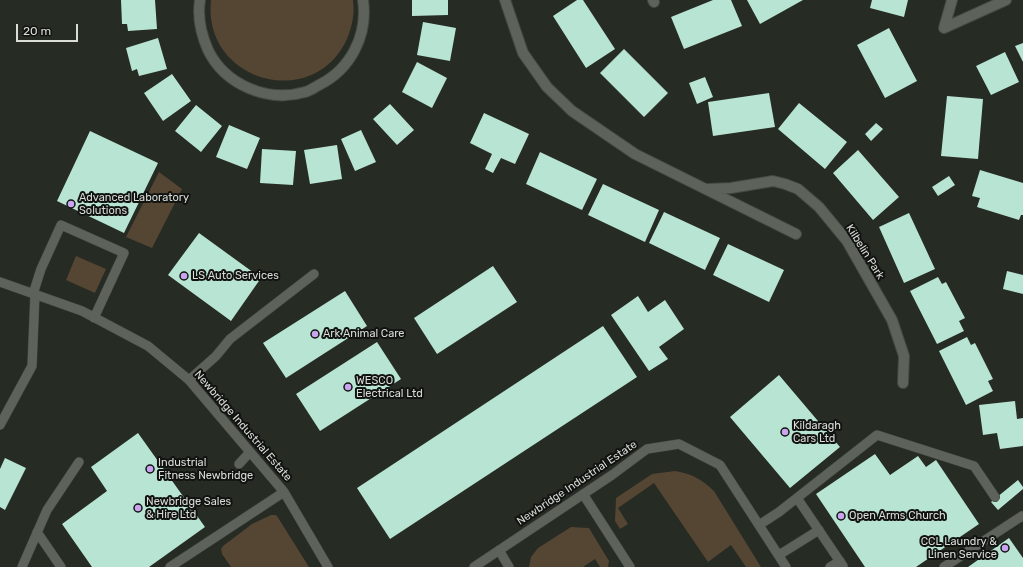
<!DOCTYPE html>
<style>
body{margin:0}
#map{position:relative;width:1023px;height:567px;overflow:hidden;background:#262b24;font-family:Rubik,sans-serif}
canvas{display:block}
.scale{position:absolute;left:16px;top:24px;width:62px;height:18px;box-sizing:border-box;border:2px solid #d9dcd7;border-top:0;padding-left:5px;font-size:12px;line-height:14px;white-space:nowrap;color:#d9dcd7;-webkit-text-stroke:3px #111310;paint-order:stroke}
</style>
<div id="map">
<canvas width="1023" height="567"></canvas>
<div class="scale">20 m</div>
</div>
<script>
const ctx = document.querySelector('canvas').getContext('2d');
ctx.lineJoin = 'round';
function fillPath(path, color) {
  ctx.fillStyle = color;
  ctx.fill(path, 'evenodd');
}
function trace(path, color, width, dash) {
  ctx.strokeStyle = color;
  ctx.lineWidth = width;
  ctx.lineCap = dash ? 'butt' : 'round';
  ctx.setLineDash(dash || []);
  ctx.stroke(path);
}
function write(font, color, halo, rows, align = 'center') {
  ctx.font = font + ' Rubik,sans-serif';
  ctx.lineWidth = 4;
  ctx.setLineDash([]);
  ctx.textBaseline = 'middle';
  ctx.strokeStyle = halo;
  ctx.fillStyle = color;
  for (const [text, x, y, turn = 0] of rows) {
    ctx.save();
    ctx.translate(x, y);
    ctx.rotate((+turn || 0) * Math.PI / 180);
    ctx.textAlign = isNaN(turn) ? turn : align;
    if (halo) ctx.strokeText(text, 0, 0);
    ctx.fillText(text, 0, 0);
    ctx.restore();
  }
}
const green = new Path2D(`
 M211 0H353C355 13 352 27 347 39 313 113 202 81 211 0Z
 M159 172 182 189 152 248 126 237Z
 M76 256 106 269 95 293 66 280Z
 M675 471C693 474 701 479 714 491L761 567H746L731 545 708 562 654 483 618 508 628 524 620 529 615 521 616 498 652 474Z
 M271 515H275L277 516 309 567H231L222 554 221 549 223 546 252 524Z
 M571 527 589 528 609 561 608 567H600L595 559 583 567H529L531 557 538 548Z`);
const building = new Path2D(`
 M121 0H155L157 29 128 31 127 24H122Z
 M412 0H448V15L412 16Z
 M577 0H583L615 49 586 68 553 16Z
 M713 0H731L742 26 684 49 671 17Z
 M747 0H803L760 24Z
 M872 0H908L904 17 870 8Z
 M423 22 456 28 450 61 417 55Z
 M889 28 917 81 885 98 857 45Z
 M158 38 167 69 139 76 137 69 132 71 126 48Z
 M1023 43V62L1015 46Z
 M624 49 668 93 644 117 600 73Z
 M1005 52 1019 82 991 95 976 66Z
 M417 62 447 78 432 108 402 92Z
 M172 74 191 101 163 121 144 93Z
 M705 77 713 97 697 104 689 83Z
 M769 93 775 127 713 136 708 102Z
 M947 96 983 99 978 159 941 156Z
 M799 103 847 142 825 169 778 129Z
 M390 104 414 130 397 145 373 119Z
 M196 105 222 126 201 152 175 131Z
 M484 113 529 134 515 164 501 158 493 173 485 169 492 154 470 143Z
 M876 123 883 129 871 141 865 134Z
 M229 125 260 138 247 169 216 157Z
 M361 130 376 162 355 171 341 139Z
 M90 131 158 163 124 233 57 201Z
 M337 145 342 179 310 184 304 150Z
 M262 149 296 151 293 185 260 183Z
 M858 150 899 197 873 220 833 173Z
 M540 152 597 179 582 210 526 184Z
 M980 170 1023 183V215H1021L1019 220 977 207 980 198 972 196Z
 M949 176 955 185 938 196 932 187Z
 M603 184 659 210 645 242 588 215Z
 M664 212 720 238 705 270 649 243Z
 M909 213 935 269 904 283 879 227Z
 M199 233 261 278 231 321 168 275Z
 M728 244 784 270 769 302 713 275Z
 M493 266 517 302 437 354 414 318Z
 M1007 271 1023 275V294L1003 289Z
 M938 277 942 284 946 282 965 318 959 321 964 331 937 344 910 291Z
 M345 291 367 326 286 378 263 343Z
 M638 296 648 312 665 300 684 329 659 347 668 359 649 371 611 315Z
 M603 326 637 377 390 539 357 488Z
 M967 337 971 345 975 343 993 379 988 381 993 391 966 405 939 351Z
 M377 342 401 379 320 431 296 394Z
 M779 375 840 447 790 488 730 417Z
 M1015 401 1017 419 1023 418V446L1000 449 997 433 983 435 979 405Z
 M138 433 205 527 149 567H92L62 524 107 491 91 467Z
 M875 454 890 475 918 456 926 467 936 460 979 524 916 567H865L816 494Z
 M5 458 26 468 5 510 0 507V469Z
 M1018 480 1023 487V489L998 510 991 502Z
 M1009 538 1023 558V567H968Z`);
const service = new Path2D(`
 M0 282 82 311 148 346 189 380 284 492 328 567
 M33 294 41 269 61 225 124 253 94 318
 M189 380 216 356 230 339 314 274
 M0 425 32 366 35 294
 M239 464 250 452
 M583 494 630 567
 M797 498 843 566
 M759 525 779 512 877 435 974 466 995 497
 M37 532 61 567
 M499 550 509 567
 M779 555 819 530
 M22 567 47 510 79 462
 M170 567 284 492
 M474 567 612 475 647 449 679 444 720 465 786 567
 M830 567 840 561
 M944 567 1022 516 1023 517`);
const minor = new Path2D(`
 M200 0C197 18 201 34 208 50 225 85 268 103 305 92 310 91 315 87 319 85 351 69 368 35 363 0
 M505 0 523 53 547 87 572 111 635 154 796 234
 M653 0 654 2
 M952 0 944 28 1006 0
 M708 189 731 188 773 181 785 184 798 189 819 207 847 241 892 320 904 356 903 383`);
const markers = [
 [71,204,4,"#c9a5ee"],
 [184,276,4,"#c9a5ee"],
 [315,334,4,"#c9a5ee"],
 [348,387,4,"#c9a5ee"],
 [785,432,4,"#c9a5ee"],
 [150,469,4,"#c9a5ee"],
 [138,508,4,"#c9a5ee"],
 [841,516,4,"#c9a5ee"],
 [1005,548,4,"#c9a5ee"]
];
const poiNames = [
 ["Advanced Laboratory",79,198],
 ["Solutions",79,211],
 ["LS Auto Services",192,276],
 ["Ark Animal Care",323,334],
 ["WESCO",356,381],
 ["Electrical Ltd",356,394],
 ["Kildaragh",793,426],
 ["Cars Ltd",793,439],
 ["Industrial",158,463],
 ["Fitness Newbridge",158,476],
 ["Newbridge Sales",146,502],
 ["& Hire Ltd",146,515],
 ["Open Arms Church",849,516],
 ["CCL Laundry &",997,542,"right"],
 ["Linen Service",997,555,"right"]
];
const streetNames = [
 ["Kilbelin Park",865,252,58],
 ["Newbridge Industrial Estate",243,426,49],
 ["Newbridge Industrial Estate",577,483,-34]
];
fillPath(green, '#554533');
fillPath(building, '#b8e4d3');
trace(service, '#444842', 10);
trace(minor, '#444842', 12);
trace(service, '#5d635a', 9);
trace(minor, '#5d635a', 10);
for (const [x, y, r, color] of markers) {
  const dot = new Path2D();
  dot.arc(x, y, r, 0, 2 * Math.PI);
  ctx.fillStyle = color;
  ctx.fill(dot);
  trace(dot, '#111310', 1.5);
}
write('11px', '#d9dcd7', '#111310', poiNames, 'left');
write('11px', '#d9dcd7', '#111310', streetNames);
</script>
